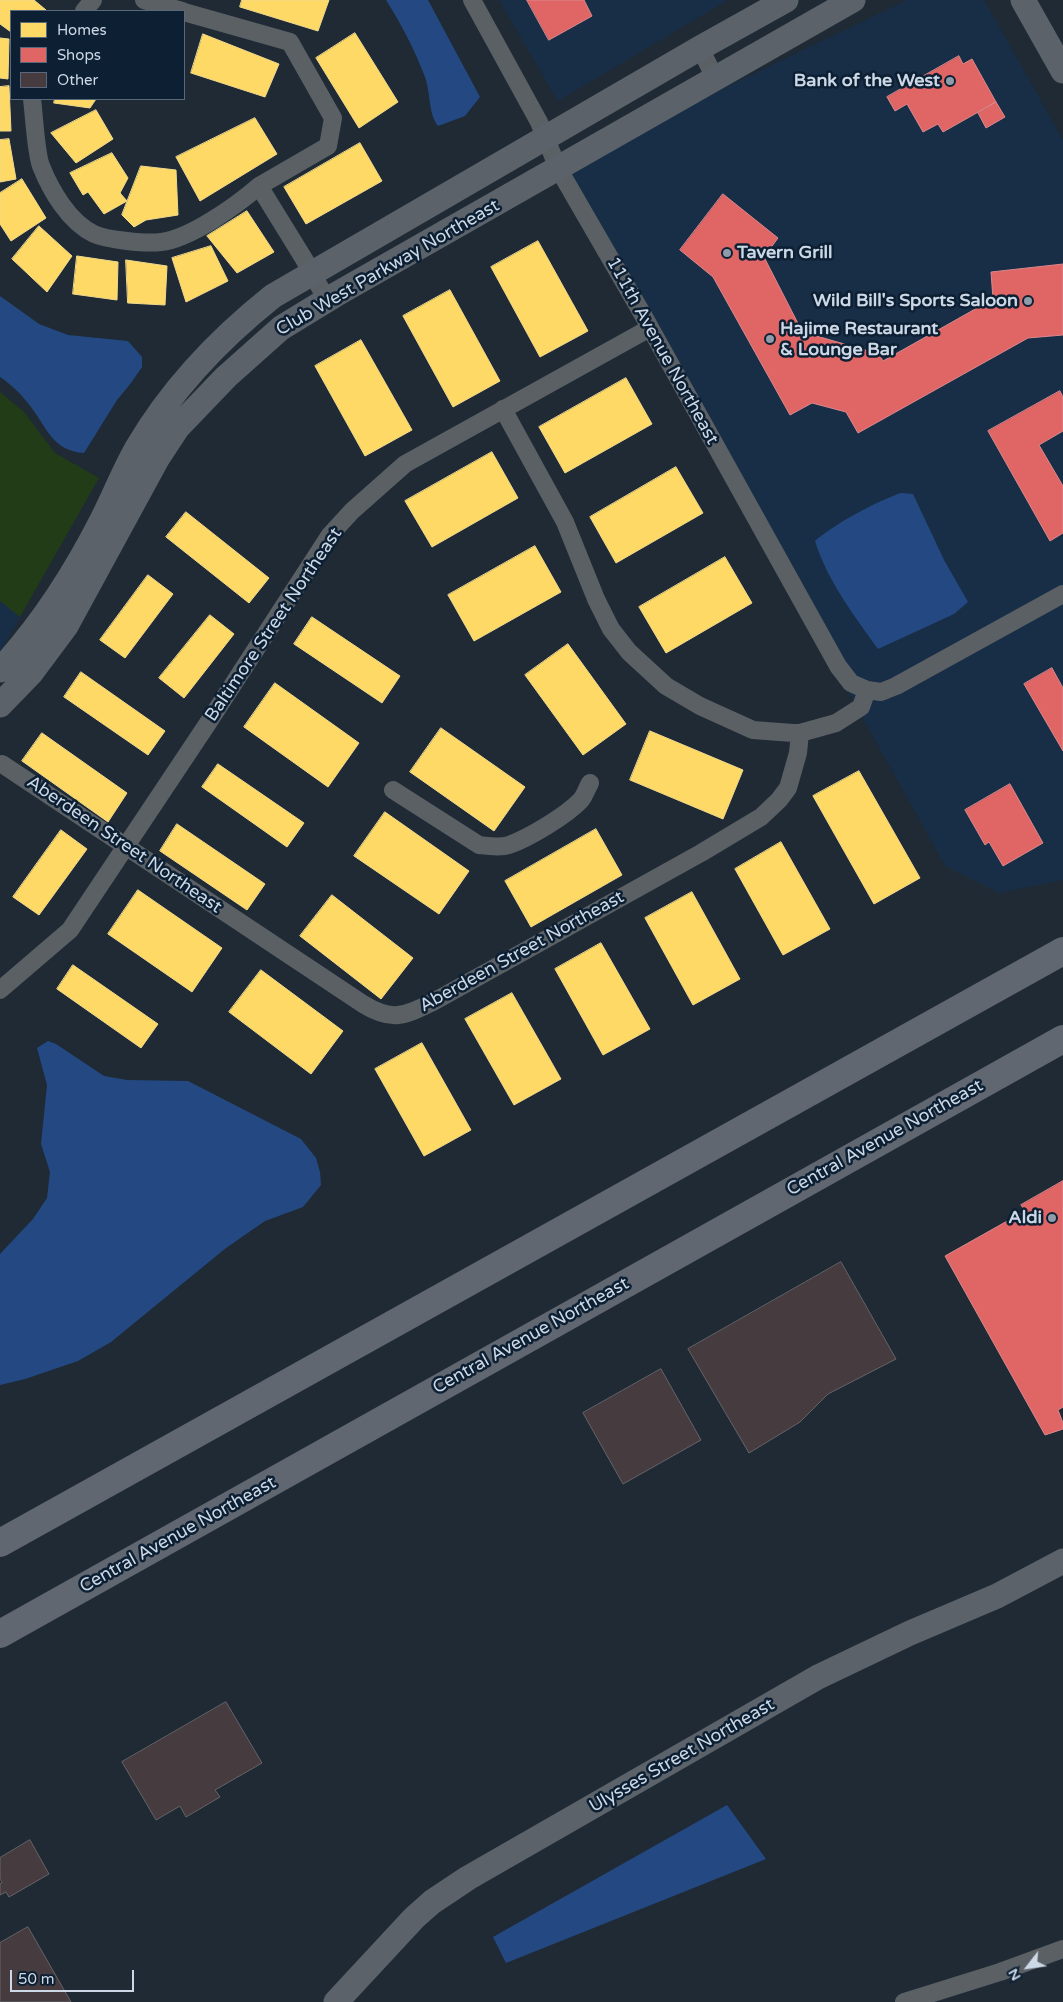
<!DOCTYPE html>
<style>
body{margin:0}
#map{position:relative;width:1063px;height:2002px;overflow:hidden;background:#1f2a35;font-family:"Varela Round",sans-serif}
canvas{display:block}
.legend{position:absolute;left:10px;top:10px;width:175px;height:90px;box-sizing:border-box;background:#0c1f33;border:1px solid #59697b;margin:0;padding:6px 9px;list-style:none;font-size:15px;color:#ccd8e6}
.legend li{display:flex;align-items:center;gap:10px;height:25px}
.legend b{width:25px;border:1px solid #59697b}
.north{position:absolute;left:1003px;top:1942px;width:50px;height:50px;-webkit-text-stroke:4px #0c1f33;paint-order:stroke;rotate:240deg;font-size:14px;font-weight:700;line-height:20px;text-align:center;color:#ccd8e6}
.north::after{content:'';display:block;margin:auto;width:18px;height:22px;background:#ccd8e6;clip-path:polygon(50% 0,100% 100%,50% 72%,0 100%)}
.scale{position:absolute;left:10px;top:1970px;width:124px;height:22px;box-sizing:border-box;border:2px solid #ccd8e6;border-top:0;padding-left:6px;font-size:15px;line-height:18px;white-space:nowrap;color:#ccd8e6;-webkit-text-stroke:4px #0c1f33;paint-order:stroke}
</style>
<div id="map">
<canvas width="1063" height="2002"></canvas>
<ul class="legend">
<li><b style="height:14px;background:#ffd966"></b>Homes</li>
<li><b style="height:14px;background:#e06666"></b>Shops</li>
<li><b style="height:14px;background:#463b3e"></b>Other</li>
</ul>
<div class="north">N</div>
<div class="scale">50 m</div>
</div>
<script>
const ctx = document.querySelector('canvas').getContext('2d');
ctx.lineJoin = 'round';
function fillPath(path, color) {
  ctx.fillStyle = color;
  ctx.fill(path, 'evenodd');
}
function trace(path, color, width, dash) {
  ctx.strokeStyle = color;
  ctx.lineWidth = width;
  ctx.lineCap = dash ? 'butt' : 'round';
  ctx.setLineDash(dash || []);
  ctx.stroke(path);
}
function write(font, color, halo, rows, align = 'center') {
  ctx.font = font + ' "Varela Round",sans-serif';
  ctx.lineWidth = 5;
  ctx.setLineDash([]);
  ctx.textBaseline = 'middle';
  ctx.strokeStyle = halo;
  ctx.fillStyle = color;
  for (const [text, x, y, turn = 0] of rows) {
    ctx.save();
    ctx.translate(x, y);
    ctx.rotate((+turn || 0) * Math.PI / 180);
    ctx.textAlign = isNaN(turn) ? turn : align;
    if (halo) ctx.strokeText(text, 0, 0);
    ctx.fillText(text, 0, 0);
    ctx.restore();
  }
}
const built = new Path2D(`
 M499 0H728L558 101Z
 M907 0H984L1063 140V880L999 893 945 866 558 168Z
 M0 601 20 617 0 653Z`);
const green = new Path2D(`
 M0 392 24 412 55 453 99 478 20 617 0 601Z`);
const water = new Path2D(`
 M386 0H428L480 97 465 116 438 126C428 113 431 94 425 77 415 50 401 24 386 0Z
 M0 296 39 324 68 335 128 341 142 357V367L131 383 117 400 84 453C53 451 47 428 31 407 22 395 12 385 0 377Z
 M901 493 913 494 944 560 968 602 954 614 878 649C854 615 828 582 815 541 836 523 875 502 901 493Z
 M48 1041 56 1044 104 1076 127 1080 188 1081 301 1139 316 1158 320 1172 321 1185 303 1207 265 1221 226 1248 111 1342 78 1361 25 1379 0 1385V1254L33 1219 47 1198 50 1172 41 1144 47 1085 37 1048Z
 M727 1805 766 1859 506 1963 493 1937Z`);
const homes = new Path2D(`
 M0 0H34L46 10 11 11V32L0 24Z
 M242 0H329L318 31 240 7Z
 M355 33 398 102 359 128 316 58Z
 M203 34 279 64 265 97 191 73Z
 M0 38 9 39 8 79 0 78Z
 M9 86 11 131H0V87Z
 M55 99H96L90 108 54 103Z
 M96 110 113 139 76 163 51 133Z
 M255 118 277 154 200 201 176 157Z
 M9 139 16 179 0 182V140Z
 M360 143 382 181 306 224 284 187Z
 M112 153 128 178 120 193 127 201 104 214 88 192 83 195 70 173Z
 M141 166 176 170 178 215 146 220 134 227 122 215Z
 M22 179 46 218 11 241 0 224V193Z
 M247 211 274 252 237 273 207 236Z
 M39 226 72 256 47 292 12 259Z
 M538 241 588 331 540 357 491 267Z
 M211 246 228 281 186 302 172 258Z
 M77 256 118 262 117 300 73 294Z
 M126 260 167 266 165 305 128 303Z
 M450 290 500 381 453 407 403 316Z
 M361 340 412 430 365 456 315 366Z
 M626 378 652 424 565 473 539 427Z
 M492 452 518 498 432 547 405 501Z
 M676 467 703 513 616 563 590 517Z
 M186 512 269 578 249 603 166 537Z
 M535 546 561 592 474 641 448 595Z
 M725 557 752 603 666 653 639 607Z
 M148 575 173 594 125 658 100 640Z
 M210 615 234 634 184 698 159 678Z
 M312 617 400 676 382 703 294 644Z
 M568 644 626 724 583 755 525 675Z
 M81 672 165 731 148 755 64 697Z
 M275 683 359 743 328 787 244 727Z
 M441 728 525 787 494 831 410 772Z
 M650 731 743 770 723 819 630 780Z
 M42 733 127 793 108 822 22 761Z
 M218 764 304 823 287 847 202 787Z
 M859 771 920 878 874 904 813 796Z
 M385 812 469 871 439 914 354 856Z
 M177 824 265 884 247 910 160 851Z
 M596 829 622 875 531 927 505 881Z
 M61 830 87 849 39 915 13 897Z
 M781 842 830 929 783 955 735 869Z
 M138 890 222 948 192 992 108 934Z
 M692 892 740 979 693 1005 645 918Z
 M332 895 413 958 381 999 300 936Z
 M601 943 650 1029 603 1055 555 969Z
 M73 965 158 1024 141 1048 57 989Z
 M261 970 343 1031 311 1074 229 1012Z
 M512 993 561 1079 514 1105 465 1019Z
 M422 1043 471 1130 424 1156 375 1069Z`);
const shops = new Path2D(`
 M527 0H584L592 16 549 40Z
 M959 56 963 64 972 59 996 102 943 132 938 124 923 132 907 104 895 111 887 97Z
 M996 102 1005 117 986 128 978 113Z
 M723 194 778 238 764 257 806 339 813 335 879 354 883 361 993 299 991 272 1063 264V335L1028 338 858 433 846 412 812 403 790 415 713 277 680 250Z
 M1060 391 1063 397V431L1039 445 1063 486V533L1050 541 988 431Z
 M1052 668 1063 688V751L1024 684Z
 M1010 784 1043 843 1003 866 989 842 985 845 965 810Z
 M1063 1181V1407L1058 1410 1063 1423V1429L1045 1435 945 1256 1025 1211 1021 1205Z`);
const building = new Path2D(`
 M841 1262 896 1359 828 1394 800 1422 749 1453 688 1349Z
 M661 1369 701 1440 623 1484 583 1413Z
 M226 1702 262 1763 215 1790 220 1797 186 1817 180 1806 156 1820 122 1762Z
 M30 1840 49 1874 9 1897 6 1892 0 1895V1884L2 1882 0 1879V1858Z
 M28 1927 71 2002H0V1943Z`);
const street = new Path2D(`
 M144 0 182 11
 M472 0 539 122 558 168 643 315 838 666 851 683 867 690
 M84 11 93 0
 M184 12 290 42 333 118 328 146 259 186
 M700 48 715 78
 M32 99C34 114 36 154 41 166 51 191 69 222 94 234 107 240 146 244 161 242 190 239 237 205 259 186L304 259 327 300
 M503 409 565 522 596 599 611 629 629 652 666 686 700 706 753 730 793 733H800L836 723 861 707 867 690 881 692 896 686 1063 594
 M2 764 363 1004C392 1022 404 1016 433 1002L701 853 761 817 779 800 788 788 798 753 800 733
 M393 790 479 845C488 846 500 848 509 845 529 838 567 815 581 800 585 795 587 788 590 783
 M0 990 70 930 208 723 330 535 352 511 405 464 650 328
 M904 2002 1000 1972 1063 1949`);
const secondary = new Path2D(`
 M1023 0 1063 71
 M0 670C41 626 75 573 102 520 114 496 124 471 137 448 172 388 219 339 273 296L700 48 786 0
 M0 705 31 673 66 626 157 459 178 427 226 377 281 328 335 295 853 0
 M336 2002 414 1918 432 1902 468 1878 818 1677 910 1633 997 1596 1063 1561`);
const highway = new Path2D(`
 M0 1543 1063 951
 M0 1634 1063 1039`);
const markers = [
 [950,81,5,"#8f9ba8"],
 [727,253,5,"#8f9ba8"],
 [1028,301,5,"#8f9ba8"],
 [770,339,5,"#8f9ba8"],
 [1052,1218,5,"#8f9ba8"]
];
const poiNames = [
 ["Bank of the West",940,81],
 ["Tavern Grill",737,253,"left"],
 ["Wild Bill's Sports Saloon",1018,301],
 ["Hajime Restaurant",780,329,"left"],
 ["& Lounge Bar",780,350,"left"],
 ["Aldi",1042,1218]
];
const streetNames = [
 ["Club West Parkway Northeast",388,268,-30],
 ["111th Avenue Northeast",662,351,61],
 ["Baltimore Street Northeast",274,625,-56],
 ["Aberdeen Street Northeast",124,845,34],
 ["Aberdeen Street Northeast",522,952,-29],
 ["Central Avenue Northeast",885,1138,-29],
 ["Central Avenue Northeast",531,1336,-29],
 ["Central Avenue Northeast",178,1535,-29],
 ["Ulysses Street Northeast",682,1756,-30]
];
fillPath(built, '#182e46');
fillPath(green, '#223c18');
fillPath(water, '#244982');
fillPath(homes, '#ffd966');
trace(homes, '#f0d98c', 1);
fillPath(shops, '#e06666');
trace(shops, '#da888c', 1);
fillPath(building, '#463b3e');
trace(building, '#666468', 1);
trace(street, '#5b6065', 18);
trace(secondary, '#5b6269', 25);
trace(highway, '#606770', 28);
for (const [x, y, r, color] of markers) {
  const dot = new Path2D();
  dot.arc(x, y, r, 0, 2 * Math.PI);
  ctx.fillStyle = color;
  ctx.fill(dot);
  trace(dot, '#0c1f33', 2);
}
write('bold 18px', '#ccd8e6', '#0c1f33', poiNames, 'right');
write('18px', '#ccd8e6', '#0c1f33', streetNames);
</script>
